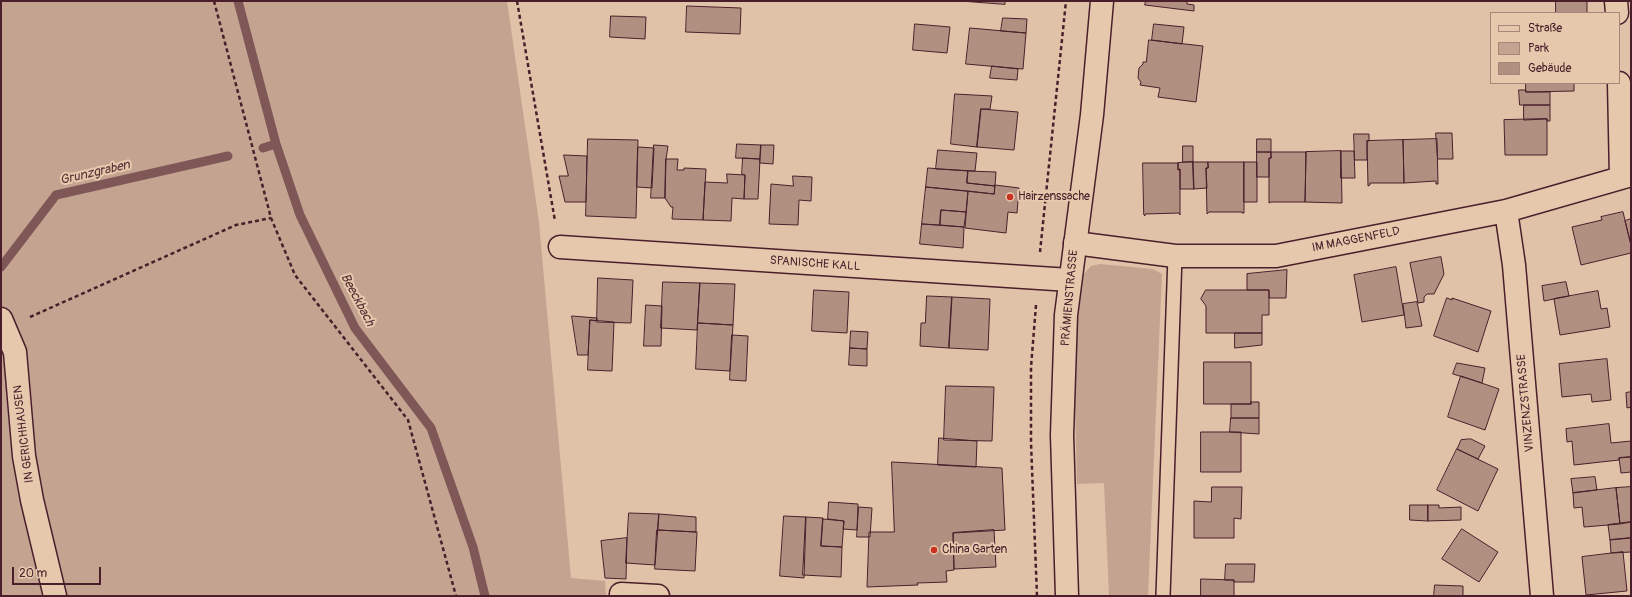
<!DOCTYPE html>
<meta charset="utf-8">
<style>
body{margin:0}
#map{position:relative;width:1632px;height:597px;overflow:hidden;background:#e0c2a8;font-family:Pangolin,sans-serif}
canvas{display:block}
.frame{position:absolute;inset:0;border:2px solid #4a1f2b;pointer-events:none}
.legend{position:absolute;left:1490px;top:12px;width:130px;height:72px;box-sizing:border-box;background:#e6c9ad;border:1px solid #a88579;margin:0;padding:5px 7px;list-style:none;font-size:12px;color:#4a1f2b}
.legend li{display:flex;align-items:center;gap:8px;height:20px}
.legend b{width:20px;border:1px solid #a88579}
.scale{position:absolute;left:12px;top:567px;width:89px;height:18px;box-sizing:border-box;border:2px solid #4a1f2b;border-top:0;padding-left:5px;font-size:12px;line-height:14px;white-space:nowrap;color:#4a1f2b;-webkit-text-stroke:3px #e6c9ad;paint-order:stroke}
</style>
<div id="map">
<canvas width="1632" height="597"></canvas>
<div class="frame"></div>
<ul class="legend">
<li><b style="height:5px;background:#e6c9ad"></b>Straße</li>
<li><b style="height:11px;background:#c4a491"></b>Park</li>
<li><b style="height:11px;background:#b29081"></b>Gebäude</li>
</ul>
<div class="scale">20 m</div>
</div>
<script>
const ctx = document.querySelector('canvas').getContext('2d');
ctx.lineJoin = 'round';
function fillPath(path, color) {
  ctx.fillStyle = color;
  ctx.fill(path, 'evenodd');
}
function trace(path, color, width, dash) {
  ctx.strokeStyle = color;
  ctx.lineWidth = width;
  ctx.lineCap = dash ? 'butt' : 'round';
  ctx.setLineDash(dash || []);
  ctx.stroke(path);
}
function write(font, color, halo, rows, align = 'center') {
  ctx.font = font + ' Pangolin,sans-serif';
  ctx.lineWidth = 4;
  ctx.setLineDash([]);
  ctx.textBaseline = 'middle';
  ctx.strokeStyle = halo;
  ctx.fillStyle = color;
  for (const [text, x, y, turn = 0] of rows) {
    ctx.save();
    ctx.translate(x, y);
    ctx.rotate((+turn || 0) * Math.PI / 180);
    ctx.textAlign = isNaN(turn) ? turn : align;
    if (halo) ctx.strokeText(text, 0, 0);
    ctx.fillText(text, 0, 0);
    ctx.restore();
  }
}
const green = new Path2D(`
 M1 1H507L539 222 571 578 605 581 606 596H1Z
 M1100 264 1153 269 1162 274 1148 596H1109L1104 483 1077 484 1075 407 1078 297 1081 277 1091 266Z`);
const stream = new Path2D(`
 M238 1 276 144 300 215 355 328 431 428 473 547 485 596
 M263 148 276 144
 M1 267 56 195 228 156`);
const building = new Path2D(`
 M961 1H1005V4Z
 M1146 1H1187V4L1194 5V11L1145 5Z
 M1556 1H1587V13H1556Z
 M687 6 741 8 740 34 686 32Z
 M611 16 646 17 645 39 610 37Z
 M1003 18 1027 19 1026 33 1001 31Z
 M915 24 950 27 947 53 913 50Z
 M1154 24 1184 27 1182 44 1152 40Z
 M970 28 1026 33 1023 69 966 64Z
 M1149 40 1203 46 1196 102 1158 97 1160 88 1140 85 1141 82 1138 78 1139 68 1143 64V62H1146Z
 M992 66 1018 69 1017 80 990 78Z
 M1526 83H1574V91L1526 92Z
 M1519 90H1526V92H1550V105H1520Z
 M955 94 992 96 990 109H981L977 147 951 144Z
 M1524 105H1550V121H1547V119L1524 120Z
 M981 109 1018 112 1014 150 977 147Z
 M1547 119V155H1505L1504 120Z
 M1436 133H1452L1453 159H1438Z
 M1354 134H1369V141H1367V160H1355Z
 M588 139 638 140 636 218 586 216Z
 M1257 139H1271V152H1257Z
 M1437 139 1438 184H1436V181L1404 183 1403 140Z
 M1403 140 1404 183H1370V185L1368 186 1367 141Z
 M737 144 761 145 760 159 736 158Z
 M654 145 668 146 666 159 665 198H651Z
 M761 145H774L773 164 760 163Z
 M1183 146H1193V162H1183Z
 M638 147 654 148 652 188 637 187Z
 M938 150 977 153 975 171 936 169Z
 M1341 151H1354L1355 178H1341Z
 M1341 151 1342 203 1305 202 1306 152Z
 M1257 152H1271V158H1269V177H1257Z
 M1271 152H1306L1305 202H1271L1269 203V158H1271Z
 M564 155 587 156 586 202H565L559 176H568Z
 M743 158 760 159 758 199H744L745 175 742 174Z
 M666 159H678L677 170H684V168L706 169 703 220 672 219 673 207H671L665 198Z
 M1193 162H1208V168H1206L1207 188 1194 189Z
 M1193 162 1194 189H1180V169L1178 170V163Z
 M1208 162H1244V213H1242V212H1209L1207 214 1206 168H1208Z
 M1244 162H1257V202H1244Z
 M1143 163H1178V170L1180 169V215L1179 213 1145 214V216L1144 215Z
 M928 168 968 171 967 183 995 186 994 194 926 187Z
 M968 171 996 172 995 186 967 183Z
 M727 174 745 175 744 199 732 198 731 221 703 220 705 182 727 183Z
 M793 176 812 177 811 201 799 200 798 225 769 224 771 184 793 186Z
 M995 185 1019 188 1017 213 1008 212 1006 233 965 228 968 191 994 194Z
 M926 187 968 191 966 212 941 210 940 225 922 224Z
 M941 210 966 212 964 227 940 225Z
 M1623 212 1631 245V253L1581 265 1572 227 1602 220 1601 217Z
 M1631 219V245L1625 221Z
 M922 224 964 227 963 248 920 244Z
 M1441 257 1444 274 1434 294H1427L1424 297V302L1418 303 1410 263Z
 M1396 267 1404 315 1362 322 1354 275Z
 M1287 270 1286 298H1269V290H1247V274Z
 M598 278 633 280 631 323 597 322Z
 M663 282 700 283 697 330 661 328Z
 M1566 282 1569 296 1544 301 1542 286Z
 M700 283 735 284 733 325 698 323Z
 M814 290 849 292 847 333 812 331Z
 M1206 290H1269V315H1262V333H1206V306L1201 299Z
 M1598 291 1601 309 1607 308 1610 327 1560 335 1554 299Z
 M927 296 952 297 949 348 920 346 921 323H925Z
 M952 297 990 299 988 350 949 348Z
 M1447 298 1452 300V298L1491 311 1478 352 1434 336Z
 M1417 302 1422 326 1406 328 1403 304Z
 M646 305 662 306 661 346H644Z
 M572 316 597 318V321L590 320 588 355H578Z
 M590 320 614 322 612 371 588 370Z
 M698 323 733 325 730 371 696 369Z
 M851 331 868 332 867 349 850 348Z
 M1235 333H1262V345L1235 348Z
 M732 335 748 336 746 381 730 380Z
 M850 348 867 349V366L849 365Z
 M1607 359 1611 400 1592 402 1591 394 1562 397 1559 364Z
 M1204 362H1251V404H1204Z
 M1457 363 1485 368 1482 383 1453 374Z
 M1461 376 1499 389 1485 430 1448 417Z
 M946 386 994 387 992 441 944 440Z
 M1631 392V407L1627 408 1626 393Z
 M1251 402H1259V418H1231V404H1251Z
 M1231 418H1259V434L1230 432Z
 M1609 424 1611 443 1631 441V457L1619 458V460L1574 465 1572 441 1567 442 1566 429Z
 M1201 432H1241V472H1201Z
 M939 438 977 441 976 467 938 465Z
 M1471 439 1485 446 1478 459 1457 449 1461 440Z
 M1457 449 1498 469 1478 511 1437 490Z
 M1631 457V472L1621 473 1619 458Z
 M892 462 1002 468 1005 530 953 533 954 570 946 571 947 582 917 583 918 585 867 587 869 532H894Z
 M1595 477 1597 490 1573 493 1571 479Z
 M1212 487H1242L1241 519 1234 518V538H1194V501L1211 502Z
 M1631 487V522L1620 524 1616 488Z
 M1616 488 1620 524 1584 527 1582 507 1574 508 1573 493Z
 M829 502 858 504 857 530 843 529 844 521 828 519Z
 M1410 505H1428V521L1410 520Z
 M1428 505H1439V508L1461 507V520L1428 521Z
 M859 507 872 508 870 537H857Z
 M629 513 659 514 655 565 626 563Z
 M659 514 696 517V532L658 530Z
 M784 516 806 517 804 578 780 576Z
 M806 517 823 518 821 546 842 547 841 577 803 575Z
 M823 519 844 521 842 547 821 546Z
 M1631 522V538L1610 540 1608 525Z
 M1462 529 1498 552 1479 582 1442 559Z
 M657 530 697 532 695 571 655 569Z
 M994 530 996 567 954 569 953 533Z
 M627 538 626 579 605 578 601 541Z
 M1631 538V552L1611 553 1610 540Z
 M1623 552 1627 591 1586 595 1582 557Z
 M1226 564H1255L1254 582H1234V580H1225Z
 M1201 579 1234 580V596H1201Z
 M1435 585 1463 586V596H1434Z`);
const path = new Path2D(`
 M214 1 271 218 295 275 408 420 456 596
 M517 1 555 221
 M1040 252 1066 1
 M1036 305 1031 367V443L1037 596
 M30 317 236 225 271 218`);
const lane = new Path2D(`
 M1163 596 1175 256`);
const street = new Path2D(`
 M1616 1 1617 13
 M1619 83 1621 177
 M1506 211 1514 265 1542 596
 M1075 243 1175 256H1276L1506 211 1631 175
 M560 247 1070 280
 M1 319 15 352 24 456 32 500 55 596
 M621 594 658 596`);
const secondary = new Path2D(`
 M1067 596 1062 435 1066 315 1092 115 1102 1`);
const markers = [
 [1010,197,4,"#c8321e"],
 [934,550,4,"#c8321e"]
];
const poiNames = [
 ["Hairzenssache",1018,197],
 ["China Garten",942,550]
];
const streetNames = [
 ["IM MAGGENFELD",1356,240,-11],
 ["SPANISCHE KALL",815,264,4],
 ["PRÄMIENSTRASSE",1070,298,-85],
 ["VINZENZSTRASSE",1526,403,-95],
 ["IN GERICHHAUSEN",24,434,-97]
];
const waterNames = [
 ["Grunzgraben",95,173,-13],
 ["Beeckbach",357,300,62]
];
fillPath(green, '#c4a491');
trace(stream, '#7e5756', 9);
fillPath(building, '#b29081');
trace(building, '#4a1f2b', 1);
trace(lane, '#4a1f2b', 16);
trace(street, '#4a1f2b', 25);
trace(secondary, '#4a1f2b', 25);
trace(path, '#4a1f2b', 2.5, [4, 3]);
trace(lane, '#e6c9ad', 13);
trace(street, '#e6c9ad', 22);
trace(secondary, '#e6c9ad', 22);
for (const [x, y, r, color] of markers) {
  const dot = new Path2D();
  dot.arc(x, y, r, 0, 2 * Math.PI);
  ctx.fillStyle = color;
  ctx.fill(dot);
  trace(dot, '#e6c9ad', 1.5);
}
write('12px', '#4a1f2b', '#e6c9ad', poiNames, 'left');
write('12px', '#4a1f2b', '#e6c9ad', streetNames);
write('italic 13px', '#5b3239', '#e6c9ad', waterNames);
</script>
